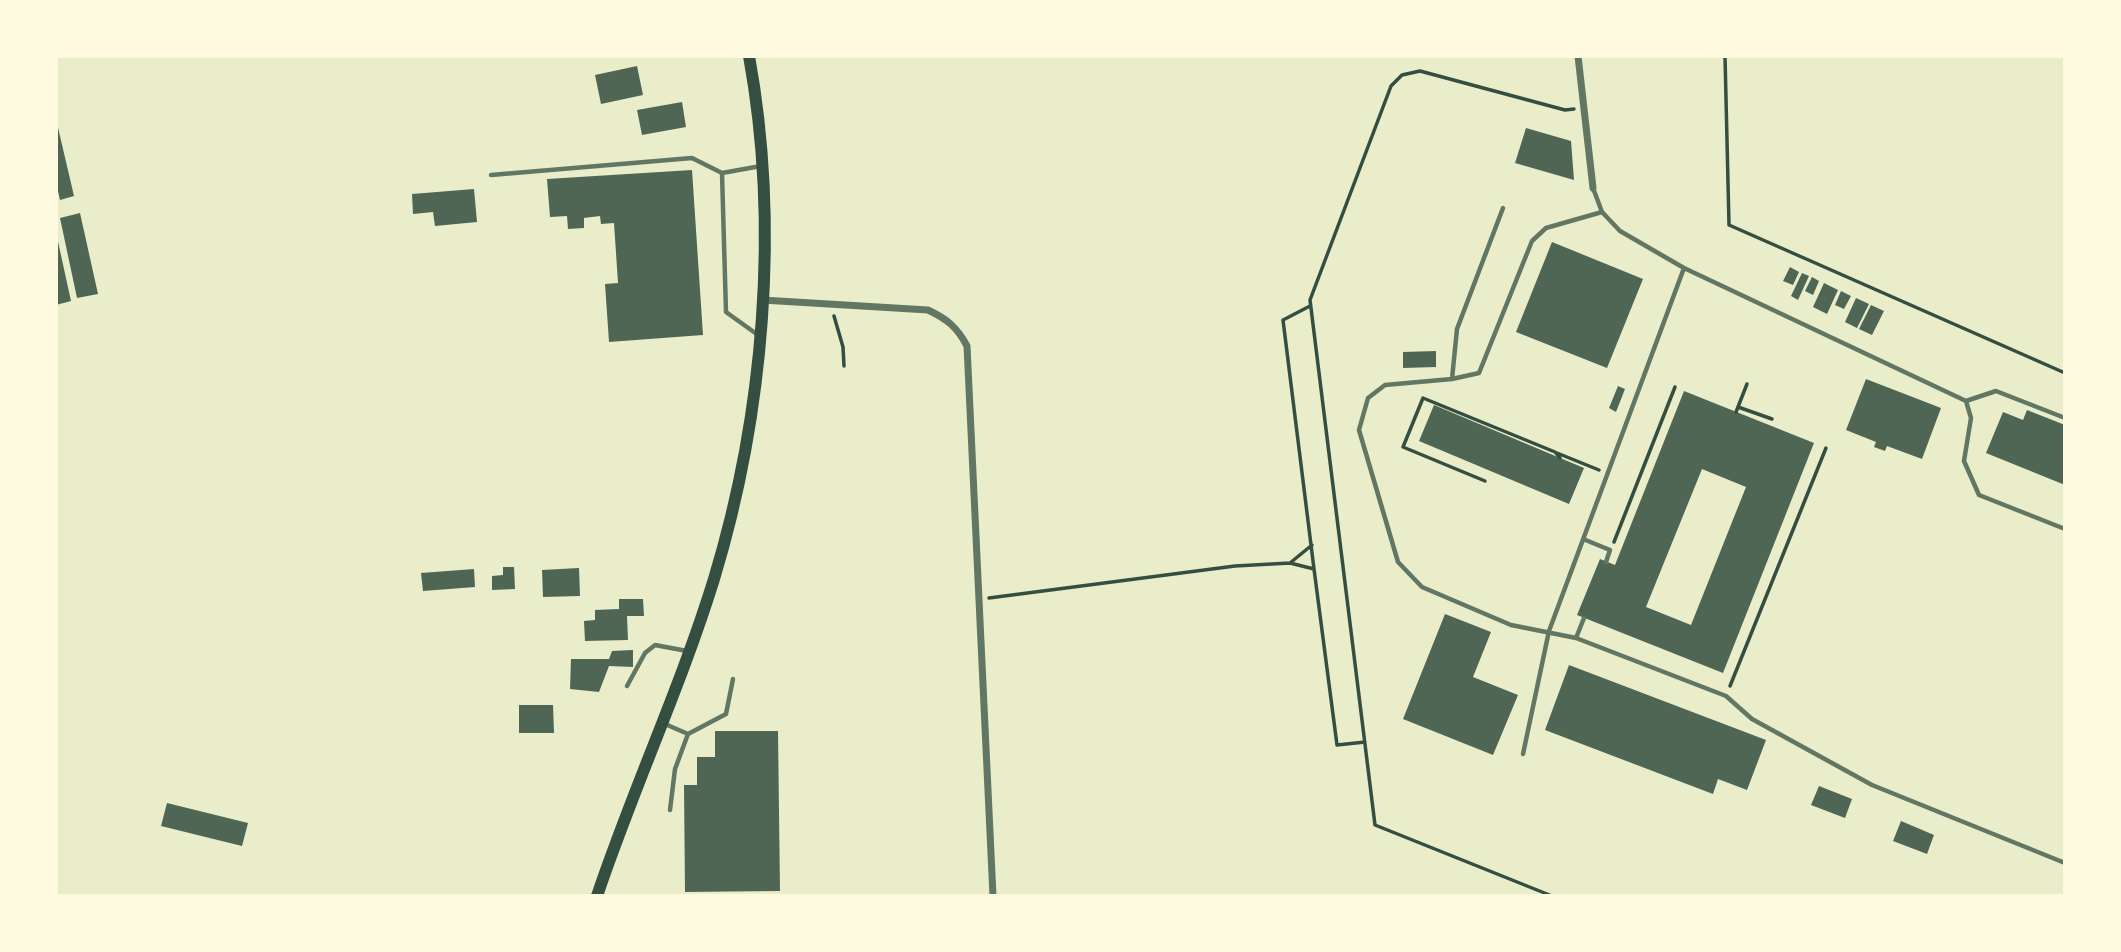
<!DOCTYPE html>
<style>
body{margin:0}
#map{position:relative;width:2121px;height:952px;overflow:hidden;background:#e9edc9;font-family:Poppins,sans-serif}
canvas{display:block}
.frame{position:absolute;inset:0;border:58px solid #fefae0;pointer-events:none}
</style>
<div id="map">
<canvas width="2121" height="952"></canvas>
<div class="frame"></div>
</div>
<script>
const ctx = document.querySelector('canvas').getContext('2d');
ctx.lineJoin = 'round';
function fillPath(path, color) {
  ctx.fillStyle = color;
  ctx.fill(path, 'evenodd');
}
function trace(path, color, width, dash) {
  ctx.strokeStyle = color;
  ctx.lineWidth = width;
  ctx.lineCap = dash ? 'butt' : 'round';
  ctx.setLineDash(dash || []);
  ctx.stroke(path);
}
const building = new Path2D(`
 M637 66 643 95 601 104 595 75Z
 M682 102 686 127 642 135 637 110Z
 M56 119 74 196 60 200 56 183Z
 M1526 128 1571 141 1574 180 1515 163Z
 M692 170 703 335 609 342 605 284 618 283 614 223 601 224 600 216 584 218V228L568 229 567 216 550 217 547 179Z
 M474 189 477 222 435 226 433 212 413 214 412 194Z
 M80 213 98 294 77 298 60 218Z
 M57 237 71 301 56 305V238Z
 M1552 242 1643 279 1607 368 1516 332Z
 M1790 267 1799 272 1793 285 1783 281Z
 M1802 273 1809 276 1798 300 1791 296Z
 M1812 277 1819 281 1813 295 1805 291Z
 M1824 283 1838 290 1827 314 1813 307Z
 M1841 291 1851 296 1844 309 1835 305Z
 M1856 298 1869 304 1857 328 1845 322Z
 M1871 305 1884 311 1872 335 1859 329Z
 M1436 351V367L1403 368V352Z
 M1866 379 1941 408 1922 459 1887 446 1885 451 1874 447 1876 442 1846 430Z
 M1618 386 1625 389 1616 412 1609 408Z
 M1684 391 1814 443 1723 673 1577 615 1600 559 1615 565ZM1702 469 1746 487 1691 625 1646 607Z
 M1434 405 1584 468 1569 504 1419 441Z
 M2027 410 2065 425V485L1986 453 2003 412 2023 420Z
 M503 567H514L515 589 492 590V576L503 575Z
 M579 568 580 596 543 597 542 570Z
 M474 569 475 587 423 591 421 573Z
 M619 599H643L644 616H627L628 640 585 641 584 621 595 620V610L619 609Z
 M1445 614 1491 632 1473 677 1518 695 1493 755 1403 719Z
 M633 650V667L609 666 599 692 570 689 571 659H609L612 651Z
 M1569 665 1766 740 1747 790 1718 779 1713 794 1545 730Z
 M519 705H553L554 733H519Z
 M715 731H778L780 891 685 892 684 785H697V757H715Z
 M1819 786 1852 799 1845 818 1811 805Z
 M167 803 248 823 242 846 161 826Z
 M1901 821 1934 835 1927 854 1893 841Z`);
const path = new Path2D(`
 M1725 56 1729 225 2065 373
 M1310 306 1283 320 1314 569
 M834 316 843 347 844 366
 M1738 407 1772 419
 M1736 412 1747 384
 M1557 453 1599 470
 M1485 481 1403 447 1423 398 1555 452 1560 458
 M1614 542 1675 387
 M1290 563 1312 545
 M989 598 1235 566 1290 563 1314 569 1337 745 1365 742
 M1730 686 1826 448
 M1552 896 1375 825 1310 300 1391 86 1402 75 1420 71 1565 110 1574 109`);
const service = new Path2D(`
 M491 175 692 158 722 173
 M1593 188 1602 212 1620 231 1684 268 1966 401 1996 391 2065 418
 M1503 208 1457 329 1452 379 1385 385 1368 398 1359 430 1398 562 1422 587 1511 625 1576 638 1726 696 1752 719 1872 785 2065 863
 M758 335 726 312 722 173 761 166
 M1452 379 1479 373 1532 241 1546 228 1602 212
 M1966 401 1971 418 1964 461 1979 495 2065 529
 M1583 539 1610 550 1606 562
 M1576 638 1584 618
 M627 686 645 653 655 645 687 651
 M665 724 688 734
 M1523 754 1549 631 1684 268
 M670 810 675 769 688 734 726 714 733 679`);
const minor = new Path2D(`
 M1578 56 1593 188
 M762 300 928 310C947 319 957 327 967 346L993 896`);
const secondary = new Path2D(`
 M597 896C633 789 681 686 714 579 764 414 780 226 749 56`);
fillPath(building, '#4f6655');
trace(path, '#344e41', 3.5);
trace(service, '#617663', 4.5);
trace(minor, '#617663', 7);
trace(secondary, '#344e41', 12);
</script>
